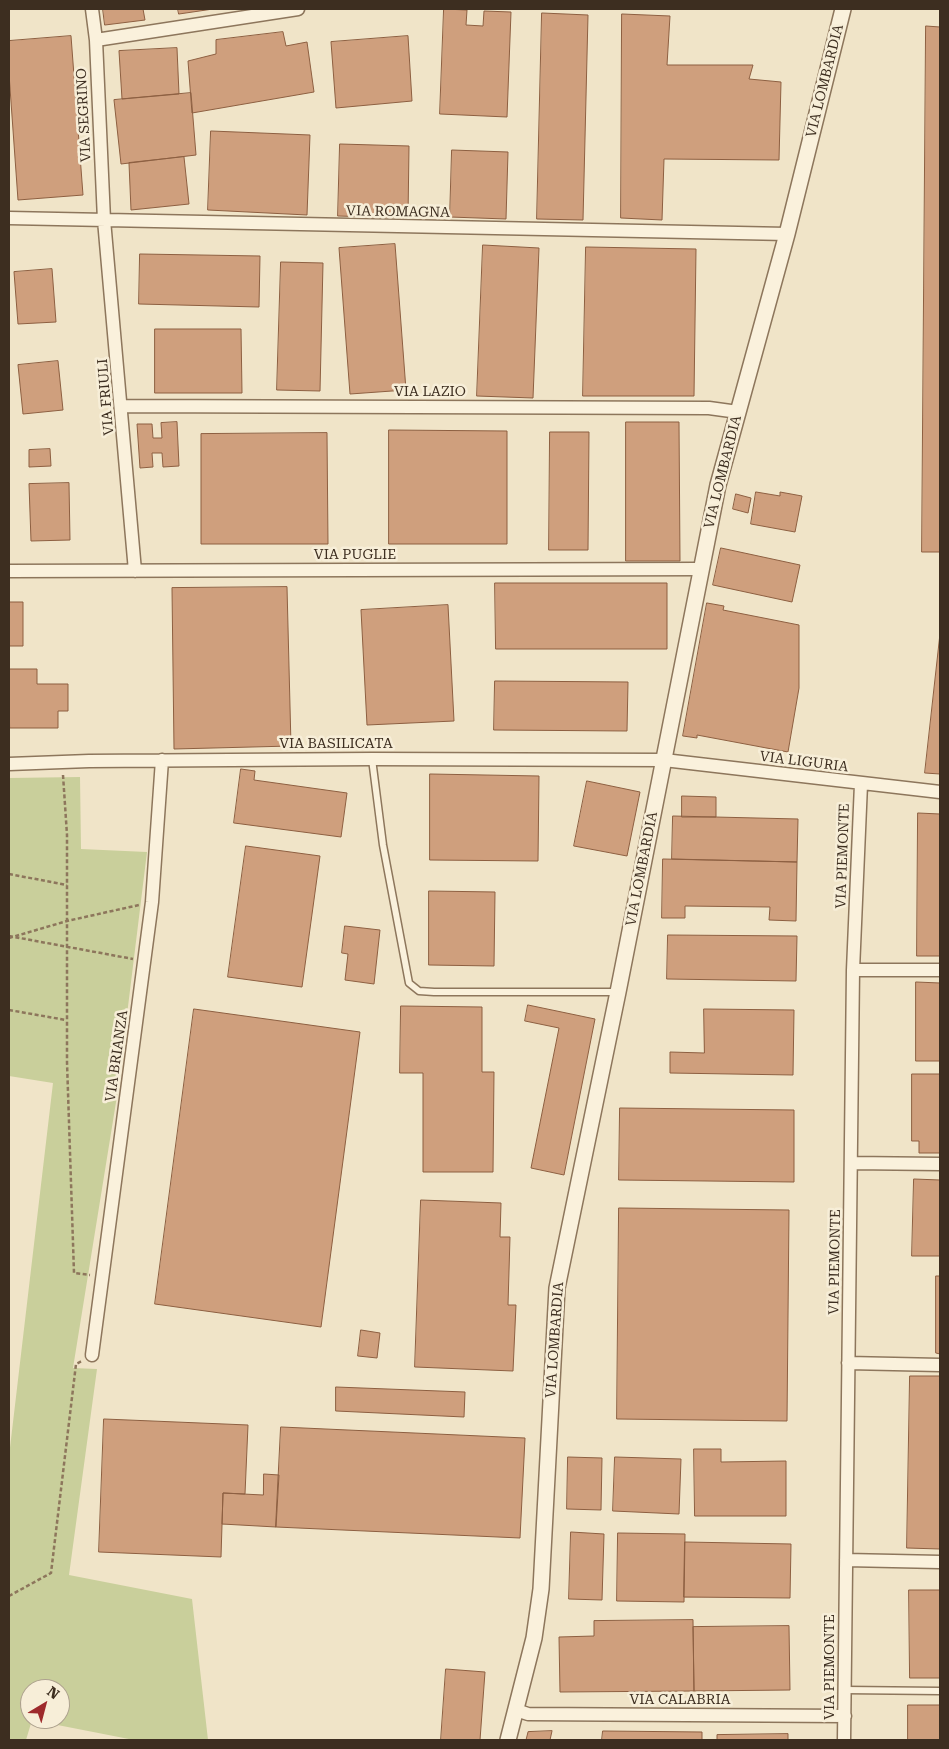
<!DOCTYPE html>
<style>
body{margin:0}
#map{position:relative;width:949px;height:1749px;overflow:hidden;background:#f0e4c8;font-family:"Roboto Serif",serif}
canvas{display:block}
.frame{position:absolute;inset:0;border:10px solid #3d2e20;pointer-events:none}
.north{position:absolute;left:20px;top:1679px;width:50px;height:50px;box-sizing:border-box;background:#f7eed8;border:1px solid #ada18e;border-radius:50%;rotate:37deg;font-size:14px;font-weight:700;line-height:20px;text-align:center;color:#3d2e20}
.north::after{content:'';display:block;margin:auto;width:18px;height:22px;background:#9e2a2b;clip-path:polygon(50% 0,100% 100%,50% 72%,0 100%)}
</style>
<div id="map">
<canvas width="949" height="1749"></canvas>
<div class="frame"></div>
<div class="north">N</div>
</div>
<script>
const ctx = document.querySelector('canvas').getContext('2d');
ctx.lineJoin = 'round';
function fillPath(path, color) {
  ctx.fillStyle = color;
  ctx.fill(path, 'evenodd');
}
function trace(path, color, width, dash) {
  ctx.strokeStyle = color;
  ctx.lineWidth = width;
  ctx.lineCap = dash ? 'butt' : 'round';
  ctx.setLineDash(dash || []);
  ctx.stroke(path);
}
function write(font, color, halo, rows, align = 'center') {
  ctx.font = font + ' "Roboto Serif",serif';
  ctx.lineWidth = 5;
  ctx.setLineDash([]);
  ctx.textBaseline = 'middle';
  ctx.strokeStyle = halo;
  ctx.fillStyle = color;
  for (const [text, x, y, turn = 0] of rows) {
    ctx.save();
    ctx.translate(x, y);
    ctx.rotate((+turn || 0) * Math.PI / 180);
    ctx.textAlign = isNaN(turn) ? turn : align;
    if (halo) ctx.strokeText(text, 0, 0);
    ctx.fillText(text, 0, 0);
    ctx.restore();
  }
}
const green = new Path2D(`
 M80 777 81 849 147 852 117 1096 73 1368 97 1369 69 1575 192 1599 208 1740H134L32 1720 26 1740H9V1456L53 1083 9 1076V778ZM30 1689H60V1719H30Z`);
const building = new Path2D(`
 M103 9H143L145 20 105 25Z
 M178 9H213L179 14Z
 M444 9 467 10 466 25 483 26 484 11 511 12 507 117 440 114Z
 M542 13 588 15 583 220 537 219Z
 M622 14 670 16 667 65H753L749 79 781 82 779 160 664 159 662 220 621 218Z
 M926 26 940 27V552H922Z
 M283 32 286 46 307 42 314 92 192 113 188 61 216 54V40Z
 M71 36 83 195 18 200 9 74V41Z
 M408 36 412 101 336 108 331 42Z
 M177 48 179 94 122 99 119 51Z
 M191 93 196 155 121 164 114 100Z
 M211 131 310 135 307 215 208 210Z
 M340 144 409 146 408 218 338 216Z
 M452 150 508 152 506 219 450 217Z
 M184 157 189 204 131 210 129 163Z
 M395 244 406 390 350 394 339 248Z
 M483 245 539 248 533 398 477 396Z
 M586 247 696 249 694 396H583Z
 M140 254 260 256 259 307 139 304Z
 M281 262 323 263 320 391 277 390Z
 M52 269 56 322 18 324 14 272Z
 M155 329H241L242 393H155Z
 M58 361 63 410 23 414 18 365Z
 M177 422 179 466 163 467 162 453H152L153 467 140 468 137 424H152L153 438H162L161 423Z
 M626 422H679L680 561H626Z
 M389 430 507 431V544H389Z
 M550 432H589L588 550H549Z
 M327 433 328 544H201V434Z
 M50 449 51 466 29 467V450Z
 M69 483 70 540 31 541 29 484Z
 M756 492 780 496V492L802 496 795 532 751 524Z
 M736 494 751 498 748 513 733 509Z
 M721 548 800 565 792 602 713 585Z
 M495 583H667V649H496Z
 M287 587 291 746 174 749 172 588Z
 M9 602H23V646H9Z
 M707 603 724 606 723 610 799 625V688L788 752 697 735V738L683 736Z
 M448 605 454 721 367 725 361 610Z
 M940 634V774L925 773Z
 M9 669H37V684H68V711H58V728H10Z
 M495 681 628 682 627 731 494 730Z
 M241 769 255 771 254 780 347 793 341 837 234 823Z
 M430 774 539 776 538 861 430 860Z
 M587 781 640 792 627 856 574 846Z
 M682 796 716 797V817H682Z
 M918 813 940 814V956H917Z
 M673 816 798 819 797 862 672 859Z
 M246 846 320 856 302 987 228 977Z
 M663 859 797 862 796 921 769 920 770 907 685 906V918H662Z
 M429 891 495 892 494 966 429 965Z
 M345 926 380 930 374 984 345 980 348 954 342 953Z
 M668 935 797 936 796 981 667 979Z
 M916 982 940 983V1061H916Z
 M528 1005 595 1019 564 1175 531 1168 559 1028 525 1021Z
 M401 1006 482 1007V1072H494L493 1172H423V1073H400Z
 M194 1009 360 1032 321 1327 155 1304Z
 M704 1009 794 1010 793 1075 670 1073V1052L704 1053Z
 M912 1074H940V1153H919V1141H912Z
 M620 1108 794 1110V1182L619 1180Z
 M914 1179 940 1180V1256H912Z
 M421 1200 501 1203 500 1237H510L508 1305H516L513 1371 415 1367Z
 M619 1208 789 1210 787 1421 617 1419Z
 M936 1276H940V1354L936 1353Z
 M361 1330 380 1333 377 1358 358 1356Z
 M910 1376H940V1549L907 1548Z
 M336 1387 465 1392 464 1417 336 1411Z
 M104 1419 248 1425 245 1494 223 1493 221 1557 99 1552Z
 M281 1427 525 1438 520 1538 276 1527Z
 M694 1449H721V1462L786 1461V1516H695Z
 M568 1457 602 1458 601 1510 567 1509Z
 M615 1457 681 1459 679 1514 613 1511Z
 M264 1474 279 1475 276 1527 222 1524 223 1493 263 1495Z
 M571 1532 604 1534 602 1600 569 1599Z
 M618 1533 685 1534 684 1602 617 1601Z
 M685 1542 791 1544 790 1598 684 1597Z
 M909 1590H940V1678H910Z
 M693 1620 694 1691 560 1692 559 1637 594 1636V1621Z
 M789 1626 790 1690 694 1691 693 1627Z
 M446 1669 485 1672 480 1740H441Z
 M908 1705H940V1740H908Z
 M552 1731 550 1740H526L528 1732Z
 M603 1731 702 1732V1740H602Z
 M788 1734V1740H717V1735Z`);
const path = new Path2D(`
 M63 775 67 835V1062L74 1273 90 1275
 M9 874 67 885
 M9 936 133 959
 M9 938 67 921 139 905
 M9 1010 66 1020
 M9 1596 51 1573 76 1364 82 1361`);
const service = new Path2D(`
 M372 759 383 845 409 983 419 991 434 992H618
 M845 1690 940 1691`);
const minor = new Path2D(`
 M92 9 96 40 104 220 135 571
 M96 40 298 9
 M9 218 787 234
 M122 406 709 408 738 412
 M9 571 701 569
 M9 764 89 761 372 759 664 760 940 792
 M853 970H940
 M851 1163 940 1164
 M92 1355 152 902 162 760
 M848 1363 940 1365
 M846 1560 940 1562
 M516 1710 528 1714 845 1716
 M844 1740 853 970 861 784`);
const tertiary = new Path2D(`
 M508 1740 534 1638 541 1589 557 1288 618 992 718 485 787 234 843 9`);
const streetNames = [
 ["VIA LOMBARDIA",825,81,-76],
 ["VIA SEGRINO",84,115,-93],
 ["VIA ROMAGNA",398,212,1],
 ["VIA LAZIO",430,392],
 ["VIA FRIULI",106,397,-95],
 ["VIA LOMBARDIA",723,472,-76],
 ["VIA PUGLIE",355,555],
 ["VIA BASILICATA",336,744],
 ["VIA LIGURIA",804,762,7],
 ["VIA PIEMONTE",843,856,-88],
 ["VIA LOMBARDIA",642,869,-79],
 ["VIA BRIANZA",117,1056,-82],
 ["VIA PIEMONTE",835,1262,-89],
 ["VIA LOMBARDIA",555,1340,-86],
 ["VIA PIEMONTE",830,1667,-90],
 ["VIA CALABRIA",680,1700]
];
fillPath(green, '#c9cf9b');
fillPath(building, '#cf9f7d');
trace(building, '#8d5f41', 1);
trace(service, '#8d765c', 9);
trace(minor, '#8d765c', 15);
trace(tertiary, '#8d765c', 18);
trace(path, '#8d765c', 2.5, [4, 2.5]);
trace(service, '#faf1dc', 6);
trace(minor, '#faf1dc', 12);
trace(tertiary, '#faf1dc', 15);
write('14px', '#3d2e20', '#f7eed8', streetNames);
</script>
